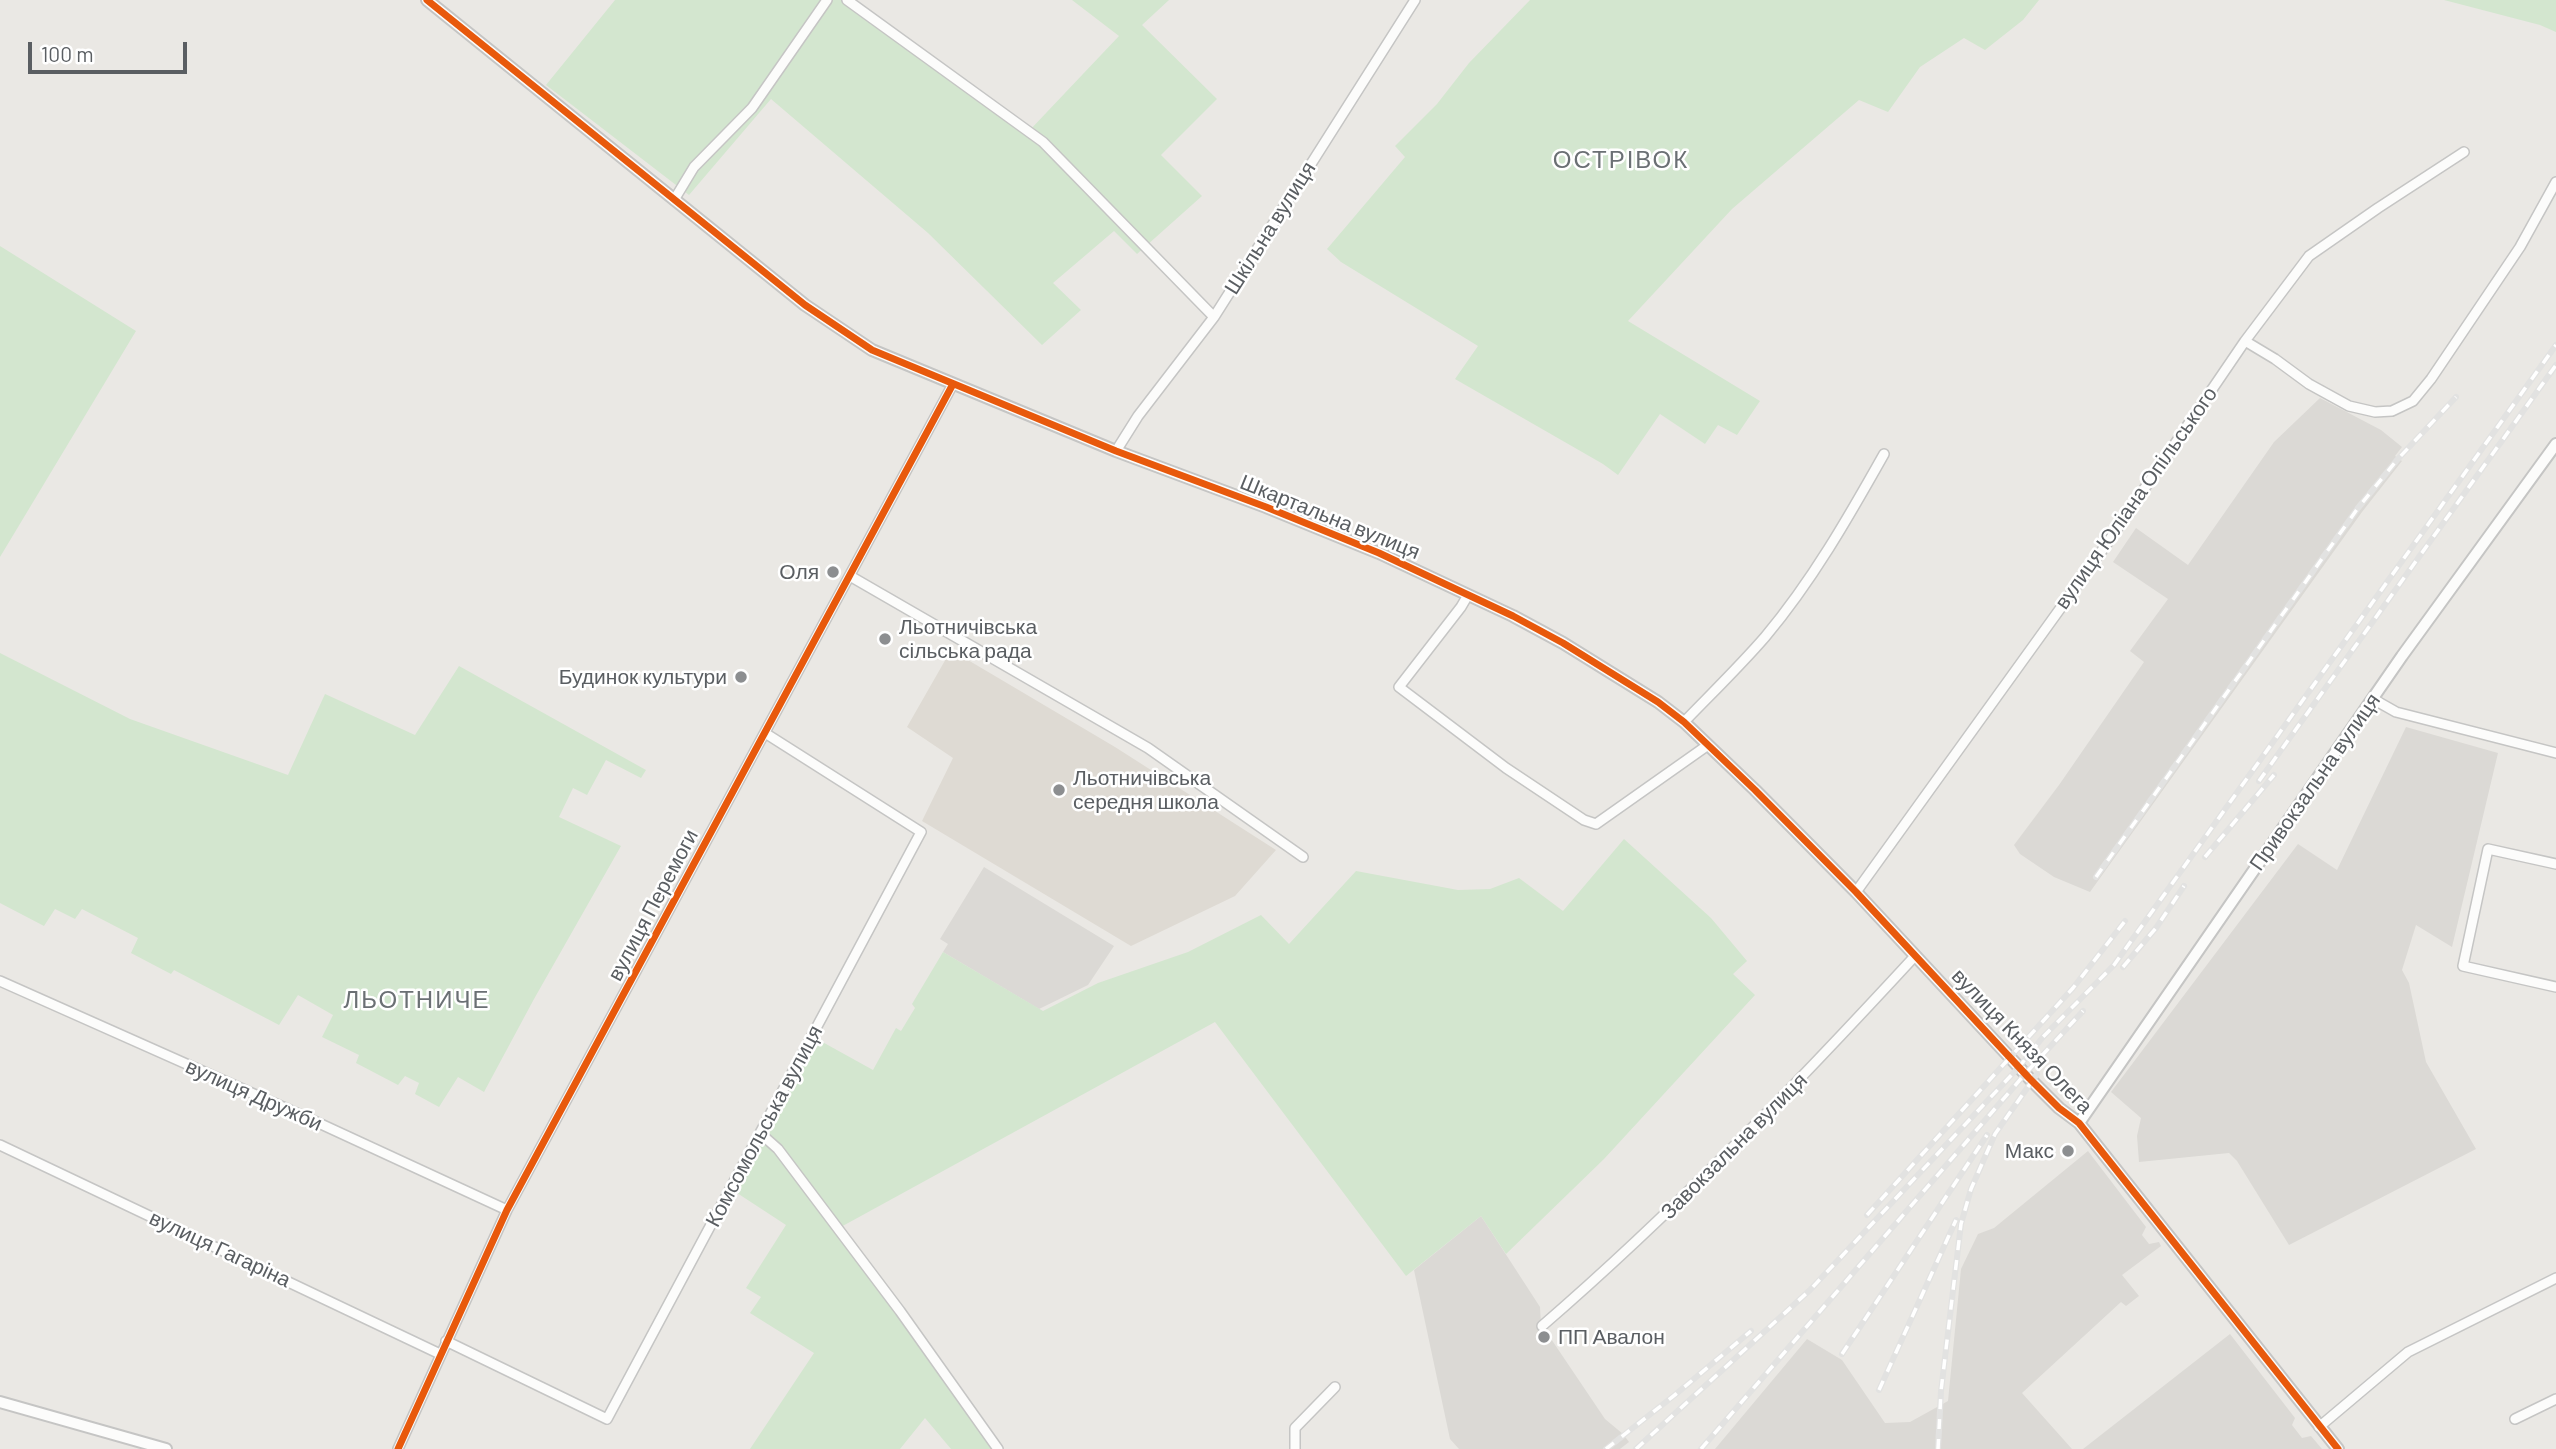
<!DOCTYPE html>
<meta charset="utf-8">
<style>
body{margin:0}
#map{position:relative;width:2556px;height:1449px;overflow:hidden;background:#eae8e4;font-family:Barlow,sans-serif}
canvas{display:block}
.scale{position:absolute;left:28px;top:42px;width:159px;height:32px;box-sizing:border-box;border:4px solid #5a5e62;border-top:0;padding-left:9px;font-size:21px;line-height:24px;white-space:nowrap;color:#5a5e62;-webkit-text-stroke:5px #fff;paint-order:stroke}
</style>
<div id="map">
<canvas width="2556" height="1449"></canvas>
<div class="scale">100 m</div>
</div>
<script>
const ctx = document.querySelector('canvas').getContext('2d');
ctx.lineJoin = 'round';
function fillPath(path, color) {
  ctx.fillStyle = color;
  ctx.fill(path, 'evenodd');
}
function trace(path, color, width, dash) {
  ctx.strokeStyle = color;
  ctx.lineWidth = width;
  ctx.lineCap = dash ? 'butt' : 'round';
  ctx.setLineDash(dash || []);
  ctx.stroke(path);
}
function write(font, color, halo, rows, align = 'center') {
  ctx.font = font + ' Barlow,sans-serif';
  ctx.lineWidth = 5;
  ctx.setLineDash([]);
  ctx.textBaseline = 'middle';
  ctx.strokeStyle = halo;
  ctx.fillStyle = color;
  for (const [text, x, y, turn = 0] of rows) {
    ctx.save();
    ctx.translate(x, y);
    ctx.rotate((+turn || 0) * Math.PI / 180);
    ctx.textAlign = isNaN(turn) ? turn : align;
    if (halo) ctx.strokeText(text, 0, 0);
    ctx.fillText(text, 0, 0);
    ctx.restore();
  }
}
const industrial = new Path2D(`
 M2320 398 2381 430 2402 447 2395 456 2402 461 2362 512 2090 892 2054 877 2020 854 2014 845 2059 785 2144 662 2130 651 2168 599 2113 562 2136 528 2188 565 2274 442Z
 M2406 727 2498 753 2452 947 2416 925 2402 970 2409 983 2426 1062 2476 1149 2289 1245 2237 1161 2229 1153 2139 1162 2137 1136 2141 1118 2111 1092 2298 844 2337 870Z
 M984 867 1114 946 1088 985 1039 1009 943 952 948 944 940 939Z
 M2088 1151 2146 1227 2142 1235 2149 1244 2159 1242 2161 1246 2122 1275 2139 1296 2126 1306 2121 1302 2022 1393 2072 1449H1715L1807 1339 1842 1360 1885 1423 1910 1422 1948 1401 1961 1269 1978 1234 1994 1228Z
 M1481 1216 1540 1307 1541 1324 1605 1419 1623 1434 1629 1442 1620 1449H1459L1450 1439 1414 1270Z
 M2230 1334 2295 1418 2292 1425 2302 1438 2311 1436 2322 1449H2083Z`);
const education = new Path2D(`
 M951 650 1115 747 1276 850 1235 896 1131 946 922 821 953 758 907 727Z`);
const green = new Path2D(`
 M615 0H847L1028 132 1119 36 1072 0H1169L1142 25 1217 99 1161 155 1202 196 1137 254 1114 231 1053 283 1081 310 1042 345 928 233 771 99 689 195 546 85Z
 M1530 0H2039L2023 20 1985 50 1964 38 1920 67 1888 112 1859 100 1732 209 1628 321 1760 401 1737 435 1718 425 1705 444 1660 414 1618 475 1603 464 1455 379 1478 346 1341 262 1327 249 1405 157 1395 146 1437 104 1469 63Z
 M2444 0H2556V32L2540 25Z
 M0 246 136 331 0 557Z
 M0 653 130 719 288 775 325 694 415 735 459 666 646 770 641 778 606 760 587 795 573 788 559 817 621 846 534 999 484 1092 458 1077 439 1107 415 1094 419 1083 405 1076 398 1085 356 1063 359 1055 322 1037 333 1015 298 995 279 1025 174 970 171 974 131 953 138 938 82 909 75 919 55 909 44 926 0 903Z
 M1624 839 1711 918 1747 961 1733 974 1755 995 1604 1159 1506 1254 1481 1216 1406 1276 1215 1022 839 1228 998 1449H951L925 1418 900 1449H750L814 1353 750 1313 761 1297 746 1288 786 1225 734 1191 817 1039 873 1070 896 1028 901 1031 915 1008 912 1004 943 952 1043 1011 1098 983 1188 952 1261 915 1289 944 1356 871 1458 890 1490 889 1519 878 1563 911Z`);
const minor = new Path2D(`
 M847 0 1043 142 1214 317
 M674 200 694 167 752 108 827 0
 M2245 341 2275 359 2309 384 2349 406 2375 412 2392 411 2413 401 2431 379 2520 247 2556 182
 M1116 451 1138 416 1214 317 1415 0
 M850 576 1148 748 1303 857
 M1468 595 1461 607 1399 687 1506 768 1584 820 1596 824 1708 745
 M2373 699 2396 712 2556 753
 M1684 722C1711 694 1739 667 1765 637 1812 581 1848 518 1884 454
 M2556 864 2488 849 2463 966 2556 987
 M1856 892 2106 545 2245 341 2309 256 2378 208 2464 152
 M0 981 310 1119 507 1210
 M760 1133 778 1149 900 1311 998 1449
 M0 1145 440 1354
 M1542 1326C1675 1211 1796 1085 1915 956
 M446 1341 607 1419 921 832 765 733
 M2515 1419 2556 1399
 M2319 1427 2408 1352 2556 1278
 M398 1449 507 1210 953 384
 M1295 1449V1428L1335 1387`);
const tertiary = new Path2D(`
 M427 0 805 305 872 350 1116 451 1266 507 1379 553 1513 616 1563 643 1658 702 1684 722 1755 790 1856 892 2029 1078 2059 1108 2079 1123 2338 1449
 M2079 1123 2402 656 2556 444
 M0 1402 166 1449`);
const rail = new Path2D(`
 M2259 781 2556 365
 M2205 857 2274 775
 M2096 877 2358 508 2397 460 2456 397
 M2123 967 2156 928 2184 886
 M1867 1215 2073 988 2125 921
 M1842 1354 1987 1135
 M1879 1390 1956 1220
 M1606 1449 1676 1394 1751 1331
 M1636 1449 1810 1290 2019 1067 2043 1037 2114 965 2556 345
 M1701 1449 2025 1074 2083 1011
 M1938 1449 1941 1391 1961 1224 1971 1189 1995 1134 2037 1074`);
const cycleway = new Path2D(`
 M427 0 805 305 872 350 1116 451 1266 507 1379 553 1513 616 1563 643 1658 702 1684 722 1755 790 1856 892 2029 1078 2059 1108 2079 1123 2338 1449
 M398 1449 507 1210 953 384`);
const markers = [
 [833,572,7,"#8c8e90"],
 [885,639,7,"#8c8e90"],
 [741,677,7,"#8c8e90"],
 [1059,790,7,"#8c8e90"],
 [2068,1151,7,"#8c8e90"],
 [1544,1337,7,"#8c8e90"]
];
const streetNames = [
 ["Шкільна вулиця",1270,228,-58],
 ["вулиця Юліана Опільського",2136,498,-55],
 ["Шкартальна вулиця",1330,517,22],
 ["Привокзальна вулиця",2315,782,-55],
 ["вулиця Перемоги",653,905,-62],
 ["вулиця Князя Олега",2022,1041,46],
 ["вулиця Дружби",254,1095,24],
 ["Комсомольська вулиця",764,1126,-62],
 ["Завокзальна вулиця",1734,1146,-45],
 ["вулиця Гагаріна",220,1249,25]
];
const poiNames = [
 ["Оля",819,572],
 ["Льотничівська",899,627,"left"],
 ["сільська рада",899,651,"left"],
 ["Будинок культури",727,677],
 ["Льотничівська",1073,778,"left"],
 ["середня школа",1073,802,"left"],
 ["Макс",2054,1151],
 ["ПП Авалон",1558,1337,"left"]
];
const quarterNames = [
 ["ОСТРІВОК",1621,160],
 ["ЛЬОТНИЧЕ",417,1000]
];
fillPath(industrial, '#dbd9d5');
fillPath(education, '#dedad3');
fillPath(green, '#d3e6cf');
trace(minor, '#c5c5c4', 12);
trace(tertiary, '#c5c5c4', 14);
trace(minor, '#fcfcfb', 9);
trace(tertiary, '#fcfcfb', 10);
trace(rail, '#e2e2e1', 6);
trace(rail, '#fff', 3.5, [10]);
trace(cycleway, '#e8590c', 7);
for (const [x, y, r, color] of markers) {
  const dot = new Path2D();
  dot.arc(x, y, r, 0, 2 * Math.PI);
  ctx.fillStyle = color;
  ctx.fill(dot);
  trace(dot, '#fff', 2.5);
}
write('21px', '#5a5e62', '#fff', streetNames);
write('21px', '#5a5e62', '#fff', poiNames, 'right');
ctx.letterSpacing = '2px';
write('24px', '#6b7074', '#fff', quarterNames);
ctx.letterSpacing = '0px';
</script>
